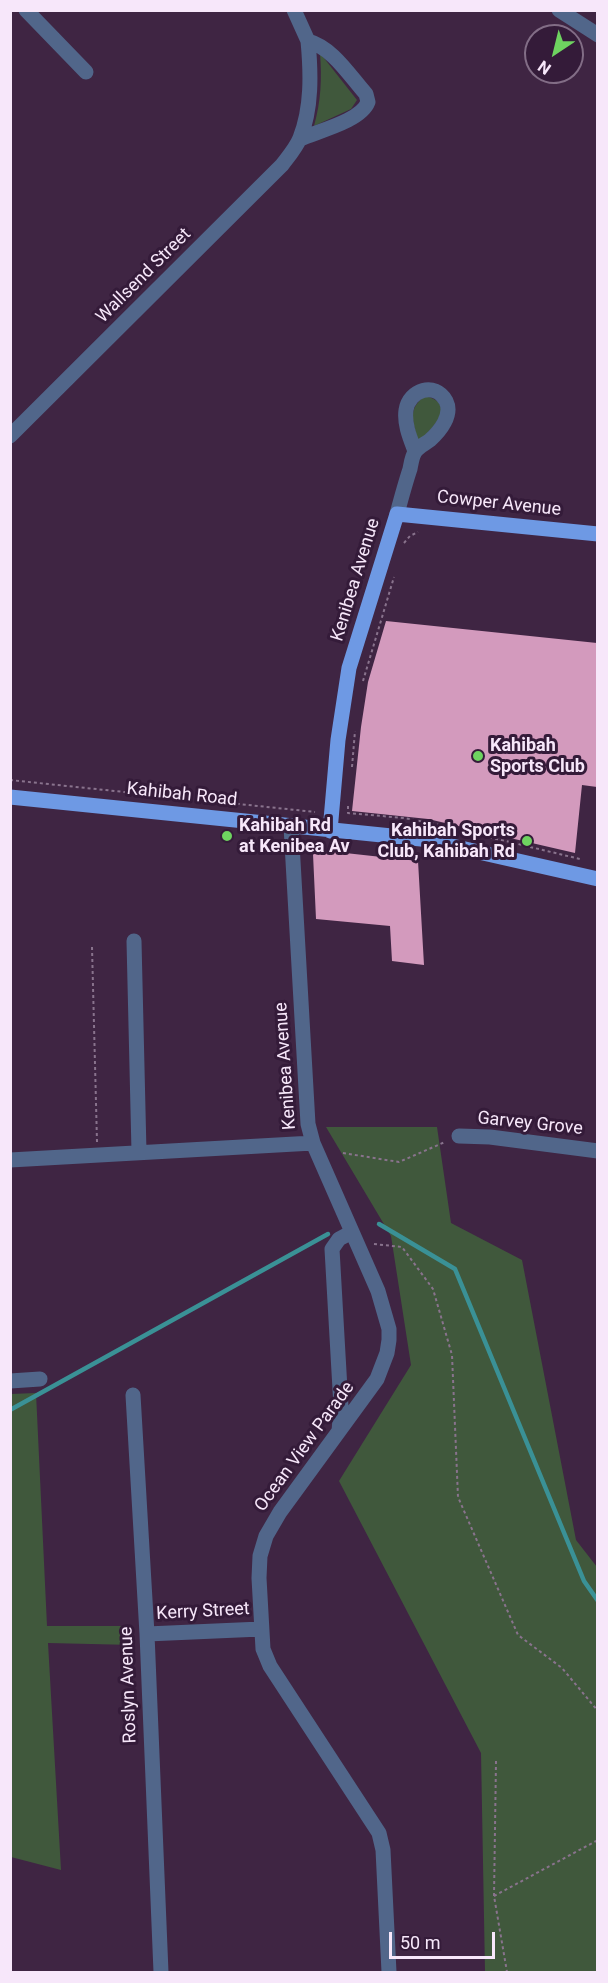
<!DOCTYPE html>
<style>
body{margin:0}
#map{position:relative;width:608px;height:1983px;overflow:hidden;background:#3f2543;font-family:Roboto,sans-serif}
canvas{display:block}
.frame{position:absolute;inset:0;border:12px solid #f7e7fa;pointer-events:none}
.north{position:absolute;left:524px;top:24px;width:60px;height:60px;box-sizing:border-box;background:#341b39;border:2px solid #826d86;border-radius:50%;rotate:215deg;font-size:16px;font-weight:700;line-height:24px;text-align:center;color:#f7e7fa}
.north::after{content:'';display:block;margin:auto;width:21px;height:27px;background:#6ed360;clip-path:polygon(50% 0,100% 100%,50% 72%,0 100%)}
.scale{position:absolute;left:389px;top:1932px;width:106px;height:27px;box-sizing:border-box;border:3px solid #f7e7fa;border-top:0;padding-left:8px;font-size:18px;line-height:21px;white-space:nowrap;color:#f7e7fa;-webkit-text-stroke:4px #341b39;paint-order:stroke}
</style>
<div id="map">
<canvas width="608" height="1983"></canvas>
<div class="frame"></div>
<div class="north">N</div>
<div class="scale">50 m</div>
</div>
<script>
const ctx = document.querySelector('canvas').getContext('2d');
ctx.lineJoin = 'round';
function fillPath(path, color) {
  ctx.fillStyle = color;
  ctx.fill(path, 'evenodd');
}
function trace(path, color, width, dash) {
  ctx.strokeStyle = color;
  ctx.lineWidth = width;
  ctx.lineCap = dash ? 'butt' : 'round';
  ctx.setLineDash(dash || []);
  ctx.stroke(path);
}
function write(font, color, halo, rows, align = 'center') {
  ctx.font = font + ' Roboto,sans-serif';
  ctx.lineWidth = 6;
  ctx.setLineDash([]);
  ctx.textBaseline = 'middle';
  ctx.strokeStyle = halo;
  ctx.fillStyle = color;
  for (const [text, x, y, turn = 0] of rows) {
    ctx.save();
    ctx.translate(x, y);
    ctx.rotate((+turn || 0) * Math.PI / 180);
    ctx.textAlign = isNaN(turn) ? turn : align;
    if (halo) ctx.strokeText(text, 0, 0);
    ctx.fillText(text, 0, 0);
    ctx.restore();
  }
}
const green = new Path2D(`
 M320 53 357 100 351 109 314 126C321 101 322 79 320 53Z
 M425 396C459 404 431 430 418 442 414 422 406 410 425 396Z
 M326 1127H437L451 1223 522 1260 576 1540 597 1567V1972H485L481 1753 339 1481 411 1365 391 1236Z
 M36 1393 47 1626H133L134 1645 48 1643 61 1870 11 1857V1394Z`);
const stream = new Path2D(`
 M379 1224 455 1269 584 1581 598 1601
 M10 1410 328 1234`);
const building = new Path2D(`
 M386 621 597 643V787L582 785 575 853 428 819 352 811 361 727 368 682Z
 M318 850 418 861 424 965 392 961 390 926 316 919 313 854Z`);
const path = new Path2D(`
 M404 543 410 536 418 532
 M363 681 394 577
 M352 767 355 731
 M10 780 315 812
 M348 806V813L404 818 430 823
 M431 823 580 859
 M92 947 97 1142
 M343 1153 399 1162 445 1142
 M374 1244 402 1247 433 1289 452 1355 458 1497 518 1635 562 1668 598 1711
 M496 1761 494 1896 507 1972
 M494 1896 598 1840`);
const minor = new Path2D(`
 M26 10 86 72
 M294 10 308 41C333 48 349 75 366 94L368 102C361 121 318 131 300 139
 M559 10 598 35
 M10 436 282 165C288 157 296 148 300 138 312 108 311 73 308 41
 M397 514C401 499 405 484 410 469 411 464 412 456 415 452 418 447 425 444 430 440 440 431 453 415 446 401 435 381 409 390 406 410 404 424 410 438 415 451
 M291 826 308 1124 313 1143 378 1291 389 1329V1340L387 1353 377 1379 280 1512 266 1536 260 1556 259 1578 263 1649 270 1666 379 1833 383 1850 389 1972
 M134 941 139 1152
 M459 1136 490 1137 598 1151
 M10 1160 313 1143
 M10 1381 40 1379
 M133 1395 147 1634 161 1972
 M339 1431 341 1407 332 1249 339 1239 352 1232
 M147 1634 261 1629`);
const major = new Path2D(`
 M10 797 421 839 598 879
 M330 831 338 740 349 668 397 514 598 534`);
const markers = [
 [478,756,6,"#6ed360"],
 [227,836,6,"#6ed360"],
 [527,841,6,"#6ed360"]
];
const streetNames = [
 ["Wallsend Street",144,276,-45],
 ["Cowper Avenue",499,504,6],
 ["Kenibea Avenue",356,580,-73],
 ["Kahibah Road",182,795,6],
 ["Kenibea Avenue",286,1066,-94],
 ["Garvey Grove",530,1124,6],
 ["Ocean View Parade",305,1447,-54],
 ["Kerry Street",203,1612,-3],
 ["Roslyn Avenue",129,1685,-92]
];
const poiNames = [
 ["Kahibah",490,746],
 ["Sports Club",490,767],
 ["Kahibah Rd",239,826],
 ["at Kenibea Av",239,847],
 ["Kahibah Sports",515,831,"right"],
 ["Club, Kahibah Rd",515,852,"right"]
];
fillPath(green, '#40583c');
trace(stream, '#3a9196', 4.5);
fillPath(building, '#d39abd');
trace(path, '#89738d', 2, [3, 3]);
trace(minor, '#51668a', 15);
trace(major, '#6e99e4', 15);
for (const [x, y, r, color] of markers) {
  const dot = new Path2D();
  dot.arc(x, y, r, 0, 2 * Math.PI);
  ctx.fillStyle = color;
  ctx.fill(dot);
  trace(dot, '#341b39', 2);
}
write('18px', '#f7e7fa', '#341b39', streetNames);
write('bold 18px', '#f7e7fa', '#341b39', poiNames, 'left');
</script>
